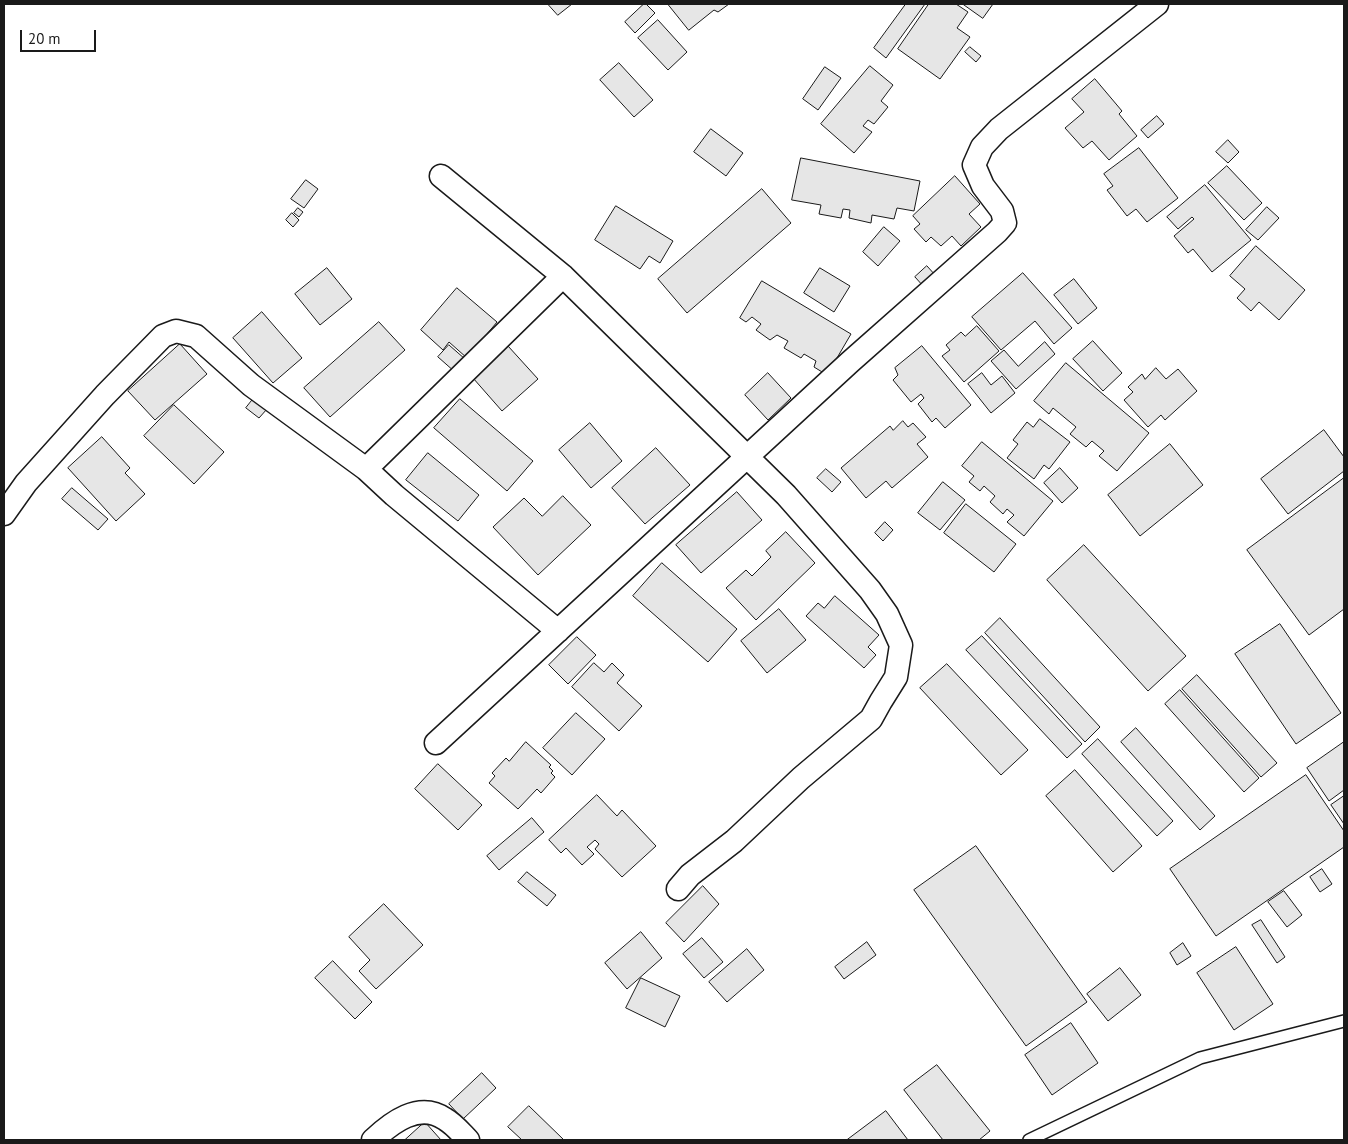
<!DOCTYPE html>
<style>
body{margin:0}
#map{position:relative;width:1348px;height:1144px;overflow:hidden;background:#fff;font-family:"PT Sans",sans-serif}
canvas{display:block}
.frame{position:absolute;inset:0;border:5px solid #1a1a1a;pointer-events:none}
.scale{position:absolute;left:20px;top:30px;width:76px;height:22px;box-sizing:border-box;border:2px solid #1a1a1a;border-top:0;padding-left:6px;font-size:15px;line-height:18px;white-space:nowrap;color:#1a1a1a;-webkit-text-stroke:4px #fff;paint-order:stroke}
</style>
<div id="map">
<canvas width="1348" height="1144"></canvas>
<div class="frame"></div>
<div class="scale">20 m</div>
</div>
<script>
const ctx = document.querySelector('canvas').getContext('2d');
ctx.lineJoin = 'round';
function fillPath(path, color) {
  ctx.fillStyle = color;
  ctx.fill(path, 'evenodd');
}
function trace(path, color, width, dash) {
  ctx.strokeStyle = color;
  ctx.lineWidth = width;
  ctx.lineCap = dash ? 'butt' : 'round';
  ctx.setLineDash(dash || []);
  ctx.stroke(path);
}
const building = new Path2D(`
 M548 4H572L558 15Z
 M644 4H646L655 13 635 33 625 22Z
 M668 4H729L718 12 714 10 689 30Z
 M906 4H925L886 58 874 48Z
 M929 4H956L968 12 957 28 970 37 940 79 898 49Z
 M963 4H993L983 18Z
 M658 20 687 52 668 70 638 38Z
 M970 47 981 56 976 62 965 52Z
 M619 63 653 100 634 117 600 80Z
 M870 66 893 85 881 101 888 107 874 124 868 120 863 126 872 132 854 153 821 124Z
 M825 67 841 78 818 110 803 99Z
 M1095 79 1122 111 1119 114 1137 136 1109 160 1092 141 1083 148 1065 128 1084 112 1072 99Z
 M1157 116 1164 124 1148 138 1141 130Z
 M711 129 743 153 726 176 694 152Z
 M1228 140 1239 152 1228 163 1216 152Z
 M1139 148 1178 198 1147 222 1136 209 1127 216 1107 190 1113 186 1104 174Z
 M801 158 920 181 914 211 897 208 894 219 872 215 871 223 849 218 850 210 843 209 841 218 819 214 821 205 792 200Z
 M1227 166 1262 203 1244 220 1208 183Z
 M955 176 980 204 969 214 981 227 961 246 952 236 941 246 931 237 926 242 914 229 920 224 913 216Z
 M306 180 318 189 304 208 291 199Z
 M1205 185 1251 240 1212 272 1193 249 1188 253 1174 236 1194 219 1192 217 1178 229 1167 217Z
 M762 189 791 223 687 313 658 279Z
 M616 206 673 241 660 263 649 256 640 269 595 240Z
 M1267 207 1279 218 1258 240 1246 230Z
 M298 208 303 212 299 217 294 213Z
 M292 213 299 220 293 227 286 220Z
 M884 227 900 241 878 266 863 252Z
 M1256 246 1305 290 1279 320 1259 302 1251 311 1237 298 1245 289 1230 276Z
 M927 266 936 276 924 287 915 277Z
 M327 268 352 299 320 325 295 294Z
 M820 268 850 286 834 312 804 293Z
 M1023 273 1072 328 1054 344 1035 321 1001 350 972 317Z
 M1074 279 1097 308 1078 324 1054 295Z
 M762 281 851 334 827 375 814 367 816 361 804 354 801 358 784 348 788 341 777 335 770 340 756 330 761 324 752 317 746 322 740 318Z
 M457 288 497 322 467 358 449 342 443 350 421 330Z
 M262 312 302 358 273 383 233 338Z
 M379 322 405 350 330 417 304 388Z
 M977 326 999 351 964 382 942 356 950 350 946 345 961 332 965 336Z
 M1093 341 1122 373 1103 391 1073 359Z
 M1045 342 1055 354 1016 389 991 361 1004 350 1018 366Z
 M180 344 207 374 155 420 128 391Z
 M449 345 465 359 455 372 438 357Z
 M508 346 538 379 502 411 473 378Z
 M922 346 971 405 945 428 936 418 932 422 918 404 924 398 921 394 911 402 893 380 898 375 895 368Z
 M1066 363 1149 433 1117 471 1099 456 1104 451 1092 441 1086 447 1070 434 1076 427 1053 408 1049 414 1034 401Z
 M1156 368 1166 379 1178 369 1197 391 1165 420 1161 415 1148 427 1124 400 1133 392 1128 387 1142 374 1145 379Z
 M768 373 791 398 768 420 745 395Z
 M982 373 991 385 1002 376 1015 393 991 413 968 384Z
 M254 398 267 409 259 418 246 408Z
 M460 399 533 461 507 491 434 428Z
 M174 405 224 452 194 484 144 436Z
 M1040 419 1070 442 1049 469 1044 465 1034 479 1007 458 1018 444 1013 440 1027 422 1033 427Z
 M903 421 908 427 913 423 926 437 917 444 928 457 892 488 886 481 866 498 841 468 890 426 893 430Z
 M590 423 622 461 591 488 559 450Z
 M1324 430 1344 457V471L1288 514 1261 479Z
 M102 437 130 468 125 473 145 494 116 521 68 468Z
 M982 442 1053 501 1024 536 1007 522 1014 515 1007 509 1003 514 990 502 995 496 984 486 980 491 969 482 974 476 962 466Z
 M1170 444 1203 485 1140 536 1108 495Z
 M656 448 690 485 645 524 612 488Z
 M428 453 479 495 458 521 406 480Z
 M1060 468 1078 488 1062 503 1044 483Z
 M826 469 841 482 832 492 817 478Z
 M1344 478V609L1309 635 1247 550Z
 M943 482 965 500 940 530 918 513Z
 M72 488 108 519 98 530 62 499Z
 M737 492 762 520 701 573 676 545Z
 M563 496 591 525 538 575 493 527 524 498 542 516Z
 M966 504 1016 544 994 572 944 533Z
 M885 522 893 530 883 541 875 533Z
 M786 532 815 563 756 620 726 588 746 570 752 576 771 557 766 551Z
 M1084 545 1186 656 1148 691 1047 580Z
 M662 563 737 629 708 662 633 596Z
 M835 596 879 635 868 647 876 655 864 668 806 616 818 603 824 608Z
 M779 609 806 640 767 673 741 641Z
 M1000 618 1100 727 1085 742 985 633Z
 M1280 624 1341 713 1296 744 1235 654Z
 M982 636 1082 744 1067 758 966 650Z
 M577 637 596 655 568 684 549 665Z
 M594 663 604 672 612 663 624 675 617 683 642 706 619 731 572 687Z
 M947 664 1028 750 1001 775 920 688Z
 M1197 675 1277 763 1261 777 1182 689Z
 M1180 690 1259 778 1244 792 1165 704Z
 M576 713 605 739 572 775 543 748Z
 M1136 728 1215 816 1200 830 1121 742Z
 M1098 739 1173 821 1157 836 1082 754Z
 M526 742 551 765 549 767 553 771 551 773 555 777 541 793 537 789 518 809 489 783 495 776 492 773 506 758 509 761Z
 M1344 742V790L1329 801 1307 768Z
 M438 764 482 805 458 830 415 789Z
 M1075 770 1142 846 1113 872 1046 796Z
 M1306 775 1344 831V847L1216 936 1170 869Z
 M597 795 617 816 622 810 656 846 622 877 595 849 599 844 595 840 587 847 594 854 582 865 566 848 561 853 549 840Z
 M1344 796V824L1331 805Z
 M532 818 544 832 499 870 487 856Z
 M976 846 1087 1002 1026 1046 914 890Z
 M1322 869 1332 884 1320 892 1310 877Z
 M527 872 556 895 547 906 518 882Z
 M703 886 719 904 684 942 666 923Z
 M1284 891 1302 915 1287 927 1268 902Z
 M384 904 423 945 376 989 359 971 370 960 349 937Z
 M1261 920 1285 957 1277 963 1252 925Z
 M641 932 662 958 627 989 605 963Z
 M702 938 723 962 704 978 683 954Z
 M867 942 876 955 844 979 835 967Z
 M1183 943 1191 956 1177 965 1170 953Z
 M1236 947 1273 1004 1234 1030 1197 973Z
 M747 949 764 970 727 1002 709 982Z
 M333 961 372 1002 355 1019 315 978Z
 M1120 968 1141 995 1108 1021 1087 994Z
 M641 978 680 996 665 1027 626 1008Z
 M1071 1023 1098 1063 1052 1095 1025 1055Z
 M937 1065 990 1131 979 1140H943L904 1090Z
 M482 1073 496 1088 463 1119 449 1104Z
 M529 1106 564 1140H522L508 1127Z
 M886 1111 908 1140H847Z
 M425 1122 441 1140H405Z`);
const service = new Path2D(`
 M1029 1140 1200 1058 1344 1021`);
const minor = new Path2D(`
 M441 176 563 276 786 495 870 590 887 614 901 645 896 677 881 701 871 719 801 778 734 841 690 875 678 889
 M366 469 563 276
 M4 514 26 483 105 395 163 336 176 331 196 336 251 385 366 469 394 495 558 631
 M436 743 850 362 997 232 1005 223 1002 211 983 186 974 165 982 147 999 129 1157 4
 M373 1140C391 1123 419 1101 445 1119 454 1124 461 1133 468 1140`);
fillPath(building, '#e6e6e6');
trace(building, '#1a1a1a', 1);
trace(service, '#1a1a1a', 14);
trace(minor, '#1a1a1a', 25);
trace(service, '#fff', 11);
trace(minor, '#fff', 22);
</script>
